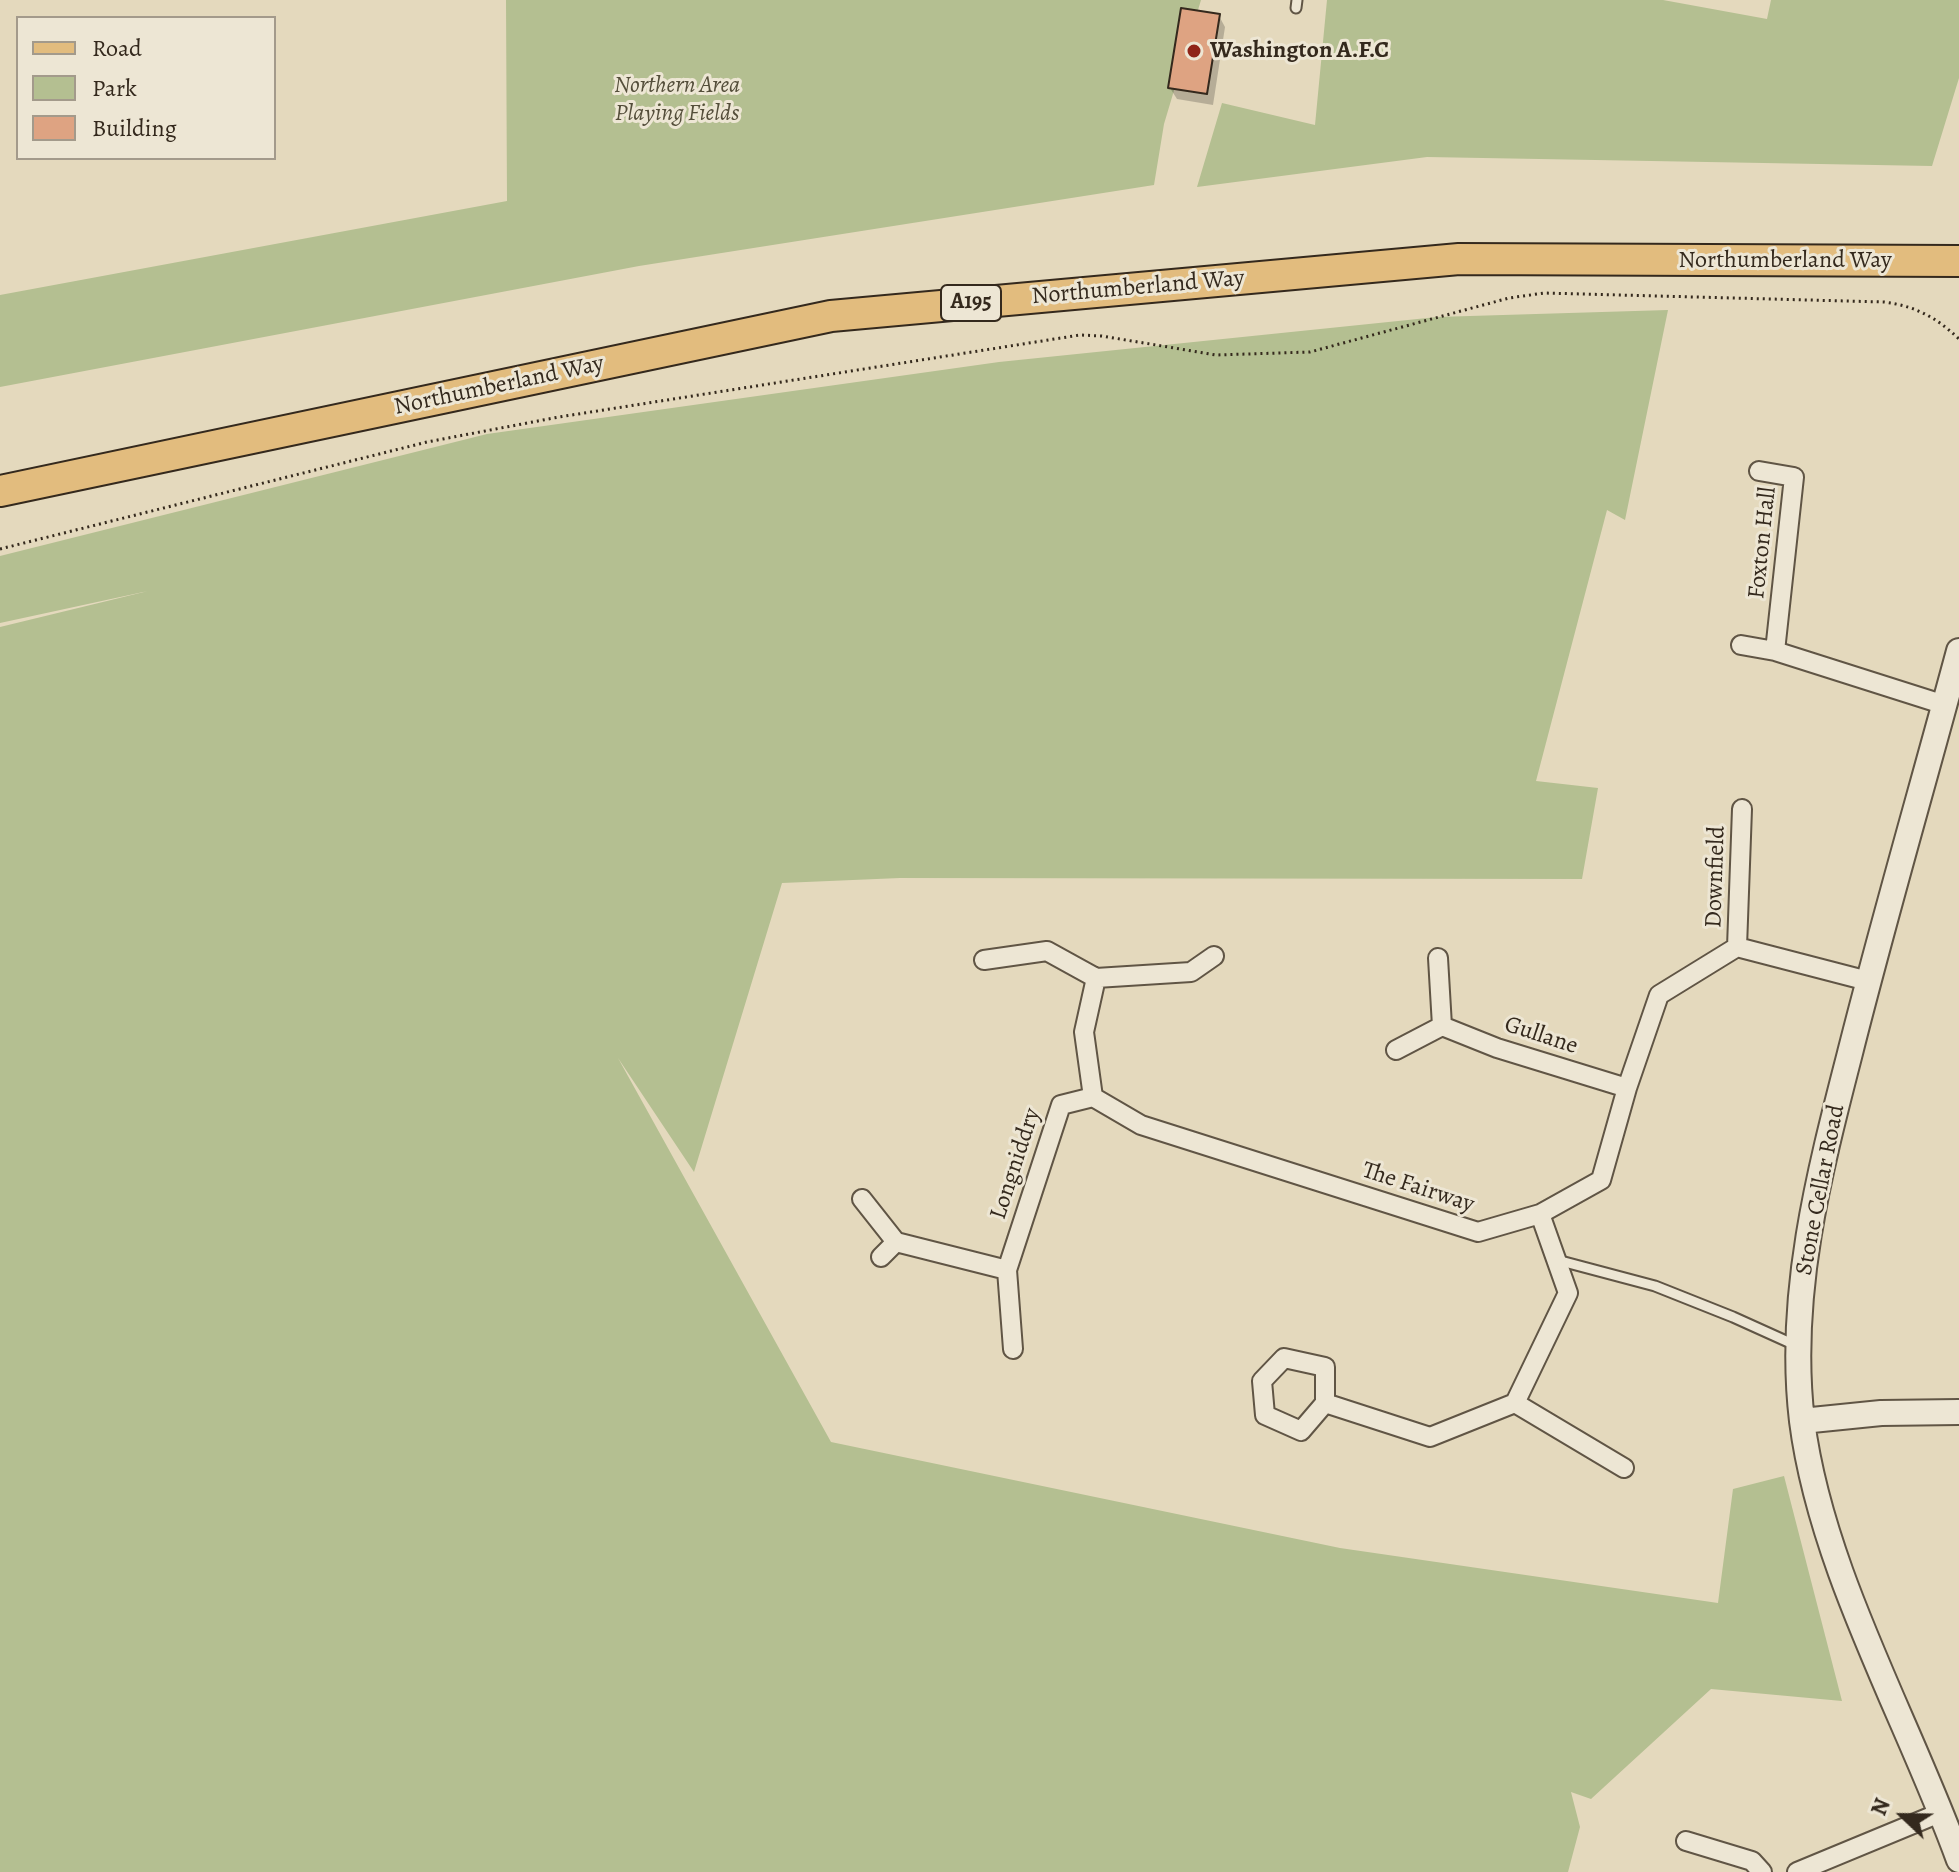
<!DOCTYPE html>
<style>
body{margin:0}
#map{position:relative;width:1959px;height:1872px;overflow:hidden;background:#e4d9bd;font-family:Alegreya,serif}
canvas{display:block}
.legend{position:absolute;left:16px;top:16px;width:260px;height:144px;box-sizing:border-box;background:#ede6d4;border:2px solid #a39a8b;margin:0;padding:10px 14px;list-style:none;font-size:24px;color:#34291d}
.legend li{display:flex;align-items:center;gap:16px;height:40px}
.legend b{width:40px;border:2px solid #a39a8b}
.north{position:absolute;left:1863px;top:1776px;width:80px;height:80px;-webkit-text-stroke:6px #ede6d4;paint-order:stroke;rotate:292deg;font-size:22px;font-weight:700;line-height:32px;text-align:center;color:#34291d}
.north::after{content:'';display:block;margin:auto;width:28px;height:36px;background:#34291d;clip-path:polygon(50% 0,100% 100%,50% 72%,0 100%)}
</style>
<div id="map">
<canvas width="1959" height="1872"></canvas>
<ul class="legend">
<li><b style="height:10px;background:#e2bc7e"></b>Road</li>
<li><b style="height:22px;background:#b4bf91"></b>Park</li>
<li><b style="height:22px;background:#dea382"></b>Building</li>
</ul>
<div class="north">N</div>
</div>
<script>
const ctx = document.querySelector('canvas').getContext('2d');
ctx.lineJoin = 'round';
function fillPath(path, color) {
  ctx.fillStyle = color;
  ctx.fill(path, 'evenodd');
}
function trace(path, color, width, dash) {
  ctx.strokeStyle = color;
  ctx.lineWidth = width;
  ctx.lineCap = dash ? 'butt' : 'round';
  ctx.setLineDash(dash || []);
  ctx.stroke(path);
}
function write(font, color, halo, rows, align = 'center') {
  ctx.font = font + ' Alegreya,serif';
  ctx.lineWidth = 6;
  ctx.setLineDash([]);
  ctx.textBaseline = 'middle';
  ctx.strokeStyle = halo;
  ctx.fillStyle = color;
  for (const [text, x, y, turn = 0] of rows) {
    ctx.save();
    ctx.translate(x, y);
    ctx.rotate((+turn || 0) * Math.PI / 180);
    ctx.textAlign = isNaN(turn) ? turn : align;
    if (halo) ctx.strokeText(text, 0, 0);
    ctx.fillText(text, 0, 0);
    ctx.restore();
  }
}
const green = new Path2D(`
 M506 0H1201L1164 124 1154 185 639 266 0 387V295L507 201Z
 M1327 0H1663L1767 19 1771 0H1959V78L1932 166 1427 157 1197 187 1222 103 1315 125Z
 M1668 310 1625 520 1607 510 1536 781 1598 788 1582 879 900 878 782 883 694 1172 618 1058 831 1442 1340 1548 1718 1603 1733 1489 1784 1476 1842 1701 1711 1689 1591 1799 1571 1792 1580 1827 1568 1872H0V627L148 591 0 623V556L487 434 999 362 1437 317Z`);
const shadow = new Path2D(`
 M1219 16 1225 27 1213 105 1177 99 1170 88Z`);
const building = new Path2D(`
 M1181 8 1220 14 1207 94 1168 88Z`);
const path = new Path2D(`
 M0 549 427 442 559 417 1080 335 1102 336 1216 355 1310 352 1509 298 1544 293 1884 302C1915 306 1936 317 1959 339`);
const service = new Path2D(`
 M1296 8 1297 0
 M1557 1260 1655 1286 1733 1317 1795 1345`);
const minor = new Path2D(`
 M1741 645 1775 651 1794 477 1759 471
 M1775 651 1945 705
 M1737 947 1742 809
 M1438 958 1442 1026 1497 1048 1627 1088
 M984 960 1047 951 1096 978
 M1396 1050 1442 1026
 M1093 1097 1141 1125 1478 1232 1540 1214 1601 1180 1627 1088 1659 995 1737 947 1868 981
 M1093 1097 1084 1032 1096 978 1191 972 1214 956
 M862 1199 896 1242 1007 1270
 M881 1257 896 1242
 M1013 1349 1007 1270 1061 1105 1093 1097
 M1325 1403 1301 1431 1265 1415 1262 1381 1284 1358 1325 1367V1403L1430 1437 1515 1403 1568 1293 1540 1214
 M1515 1403 1624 1468
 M1686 1841 1752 1861 1762 1872
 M1797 1872 1942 1812`);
const tertiary = new Path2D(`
 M1959 651C1923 785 1884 918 1850 1053 1819 1173 1787 1296 1802 1421 1821 1570 1908 1719 1959 1860
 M1802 1421 1881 1413 1959 1412`);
const primary = new Path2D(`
 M0 491 831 316 1459 259 1959 261`);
const markers = [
 [1194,51,8,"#8f2418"]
];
const shields = [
 [971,303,60]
];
const shieldNames = [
 ["A195",971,303]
];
const poiNames = [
 ["Washington A.F.C",1210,51]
];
const parkNames = [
 ["Northern Area",677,86],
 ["Playing Fields",677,114]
];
const streetNames = [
 ["Northumberland Way",1785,261],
 ["Northumberland Way",1138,288,-5],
 ["Northumberland Way",499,386,-12],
 ["Foxton Hall",1763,543,-84],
 ["Downfield",1716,877,-88],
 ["Gullane",1541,1036,18],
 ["Longniddry",1016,1164,-72],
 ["The Fairway",1418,1188,18],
 ["Stone Cellar Road",1821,1190,-79]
];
fillPath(green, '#b4bf91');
fillPath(shadow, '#0003');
fillPath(building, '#dea382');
trace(building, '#34291d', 2);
trace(service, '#605545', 13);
trace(minor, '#605545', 22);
trace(tertiary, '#605545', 28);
trace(primary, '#34291d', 34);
trace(path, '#34291d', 3, [2, 4]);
trace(service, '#ede6d4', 9);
trace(minor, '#ede6d4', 18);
trace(tertiary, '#ede6d4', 24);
trace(primary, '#e2bc7e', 30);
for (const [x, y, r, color] of markers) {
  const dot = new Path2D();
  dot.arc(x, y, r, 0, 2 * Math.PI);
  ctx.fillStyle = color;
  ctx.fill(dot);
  trace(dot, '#ede6d4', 3);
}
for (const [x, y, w] of shields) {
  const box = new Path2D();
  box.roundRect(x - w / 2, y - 18, w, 36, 6);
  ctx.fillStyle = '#ede6d4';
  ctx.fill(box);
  trace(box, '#34291d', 2);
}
write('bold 22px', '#34291d', null, shieldNames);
write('bold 24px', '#34291d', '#ede6d4', poiNames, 'left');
write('italic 24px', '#544e3a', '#ede6d4', parkNames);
write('24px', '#34291d', '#ede6d4', streetNames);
</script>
